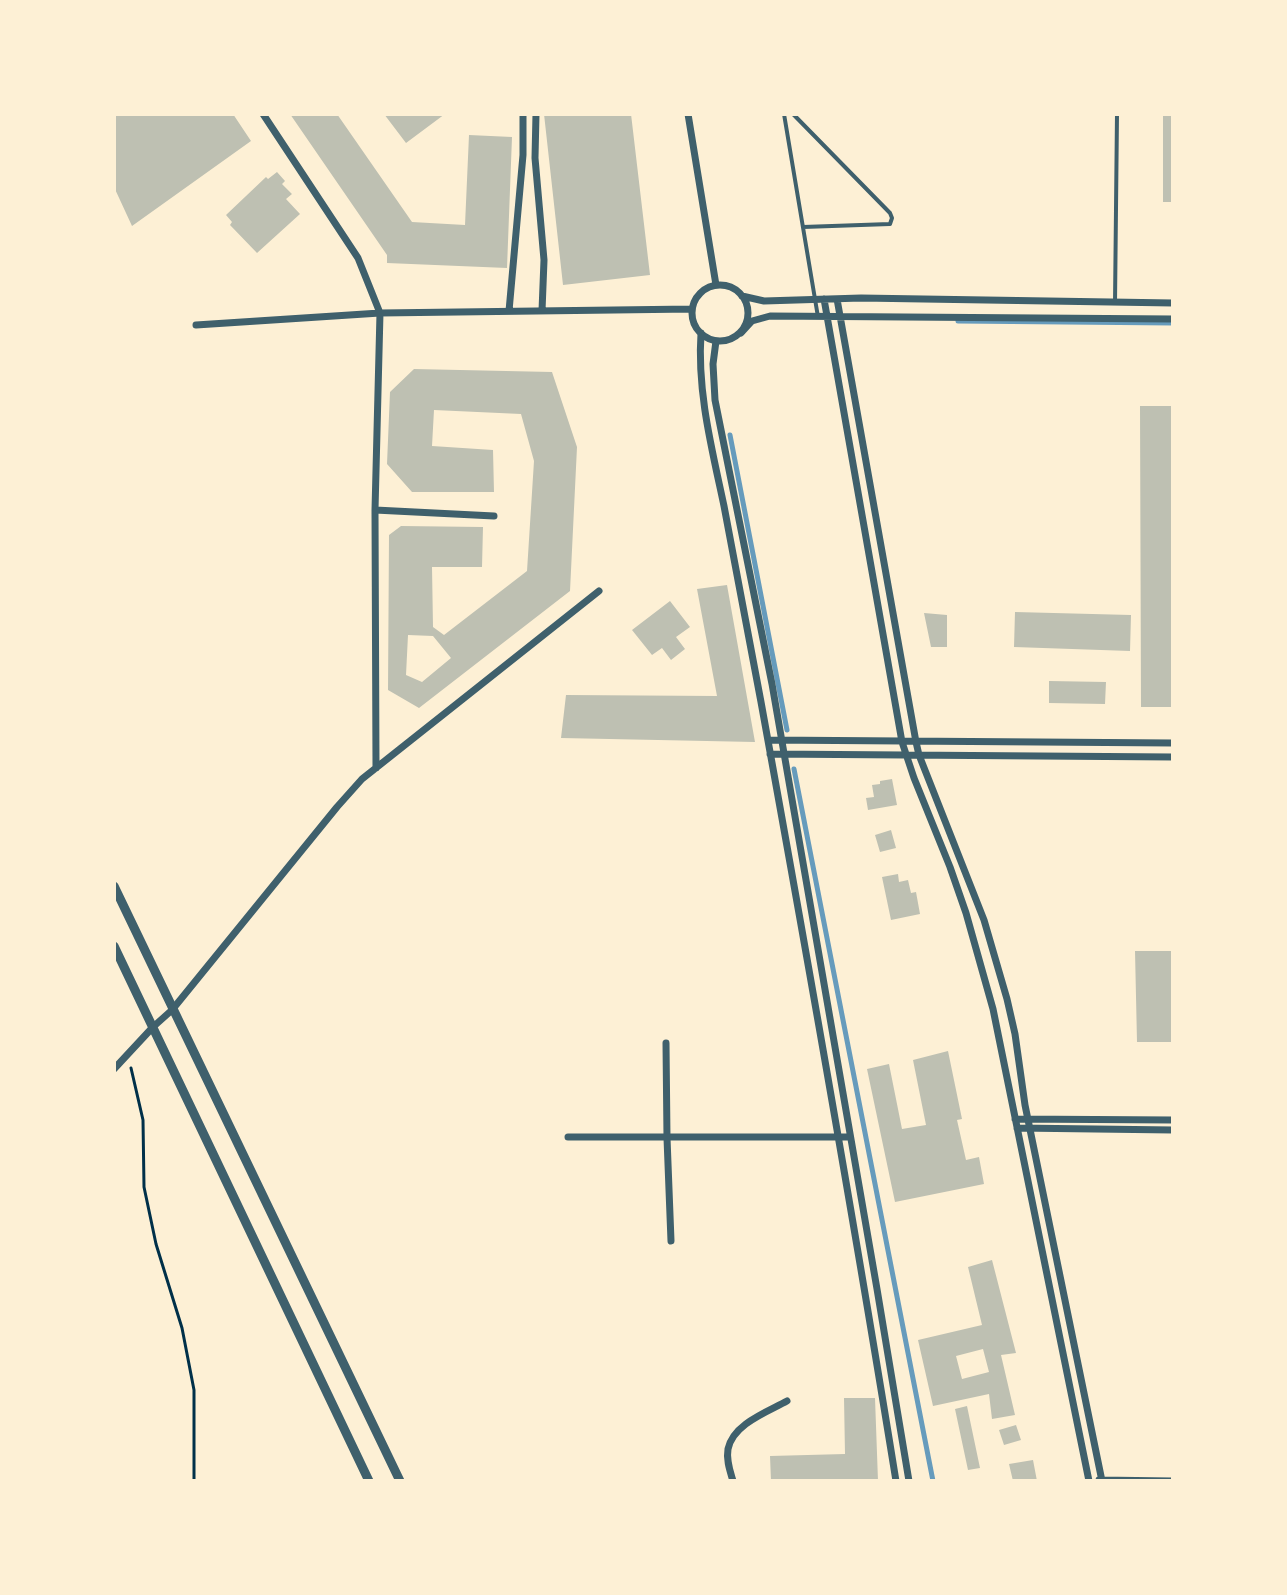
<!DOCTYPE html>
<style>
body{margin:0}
#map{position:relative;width:1287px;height:1595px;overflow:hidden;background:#fdf0d5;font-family:"Fira Sans Condensed",sans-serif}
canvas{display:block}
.frame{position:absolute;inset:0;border:116px solid #fdf0d5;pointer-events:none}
</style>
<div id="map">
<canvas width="1287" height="1595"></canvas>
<div class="frame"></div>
</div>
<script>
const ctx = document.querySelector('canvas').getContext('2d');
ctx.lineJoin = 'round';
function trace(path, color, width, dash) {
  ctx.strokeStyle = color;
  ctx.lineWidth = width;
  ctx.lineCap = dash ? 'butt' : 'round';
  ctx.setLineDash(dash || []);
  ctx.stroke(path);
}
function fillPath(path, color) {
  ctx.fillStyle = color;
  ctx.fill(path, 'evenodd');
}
const stream = new Path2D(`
 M958 321 1173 323
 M730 435 787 730
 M794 769 933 1481`);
const building = new Path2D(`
 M114 114H233L251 141 132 226 114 187Z
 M290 114H337L412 222 465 225 469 135 512 137 507 268 387 263V255Z
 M384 114H445L406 143Z
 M544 114H631L650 275 563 285Z
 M1163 114H1173V202H1163Z
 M277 172 285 181 282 184 292 194 286 199 300 214 257 253 230 225 232 222 226 215 266 177 268 179Z
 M414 369 552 372 577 447 570 591 419 708 388 690 389 535 401 526 483 527 482 567H432L433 627 444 635 527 571 534 461 521 414 434 410 432 446 493 450 494 492H412L387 464 390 392ZM408 635 433 636 451 658 422 682 406 675Z
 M1140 406H1173V707H1141Z
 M727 585 755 742 561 738 566 695 717 696 697 589Z
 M670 601 690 627 676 637 685 649 671 660 662 648 652 655 632 630Z
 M1015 612 1131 615 1130 651 1014 647Z
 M924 613 947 615V647H931Z
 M1049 681 1106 682 1105 704 1049 703Z
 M892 779 897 805 868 810 866 798 874 797 872 785 880 784V781Z
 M891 830 896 848 880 852 875 835Z
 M898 874 899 882 908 880 911 893 916 892 920 914 891 920 882 877Z
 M1135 951H1173V1042H1137Z
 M948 1051 962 1119 957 1120 966 1160 979 1157 984 1184 895 1202 867 1069 889 1064 902 1129 926 1125 913 1060Z
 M992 1260 1016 1353 1001 1355 1015 1415 992 1419 989 1394 933 1406 918 1340 982 1325 968 1267ZM983 1349 989 1372 962 1379 956 1356Z
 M844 1398H875L878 1481H771L770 1456 845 1454Z
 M967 1406 980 1468 968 1470 955 1409Z
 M1016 1425 1021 1440 1004 1445 999 1430Z
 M1033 1460 1037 1481H1013L1009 1464Z`);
const path = new Path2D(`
 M131 1068 143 1120 144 1187 156 1244 182 1328 194 1390V1481`);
const service = new Path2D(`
 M784 114 818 317
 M793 114 890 213 892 218 890 224 803 227
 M1115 303 1117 114`);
const minor = new Path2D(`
 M263 114 358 258 380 313 375 510 376 768
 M536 114 535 158 544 260 542 311
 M688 114 716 285
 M692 313a28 28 0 1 1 56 0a28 28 0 1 1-56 0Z
 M742 296 764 301 861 298 1173 303
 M824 299 902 742 914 778 950 867 966 913 993 1009 1089 1481
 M837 299 916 742 919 755 984 920 1007 999 1015 1034 1025 1105 1102 1481
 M509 311 523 155V114
 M196 325 380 313 692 309
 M701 333C697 392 712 449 724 506 736 571 749 637 761 702 808 961 854 1221 896 1481
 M741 333 752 321 770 316 1173 319
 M716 341 713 364 715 400 772 684 877 1289 909 1481
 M375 510 494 516
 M768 740 1173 743
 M770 754 1173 757
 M666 1043 667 1138 671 1241
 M114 1069 153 1027 172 1010 337 807 362 779 599 591
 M1015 1119 1173 1120
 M1017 1128 1173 1130
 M568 1137H850
 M1099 1480 1173 1481
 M733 1481C730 1471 726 1460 728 1449 733 1424 767 1412 787 1401`);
const tertiary = new Path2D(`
 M114 886 400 1481
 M114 946 369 1481`);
trace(stream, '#669bbc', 5);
fillPath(building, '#bec0b2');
trace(path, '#003049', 3);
trace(service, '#3f606c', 4);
trace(minor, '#3f606c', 7);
trace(tertiary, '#3f606c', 9);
</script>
